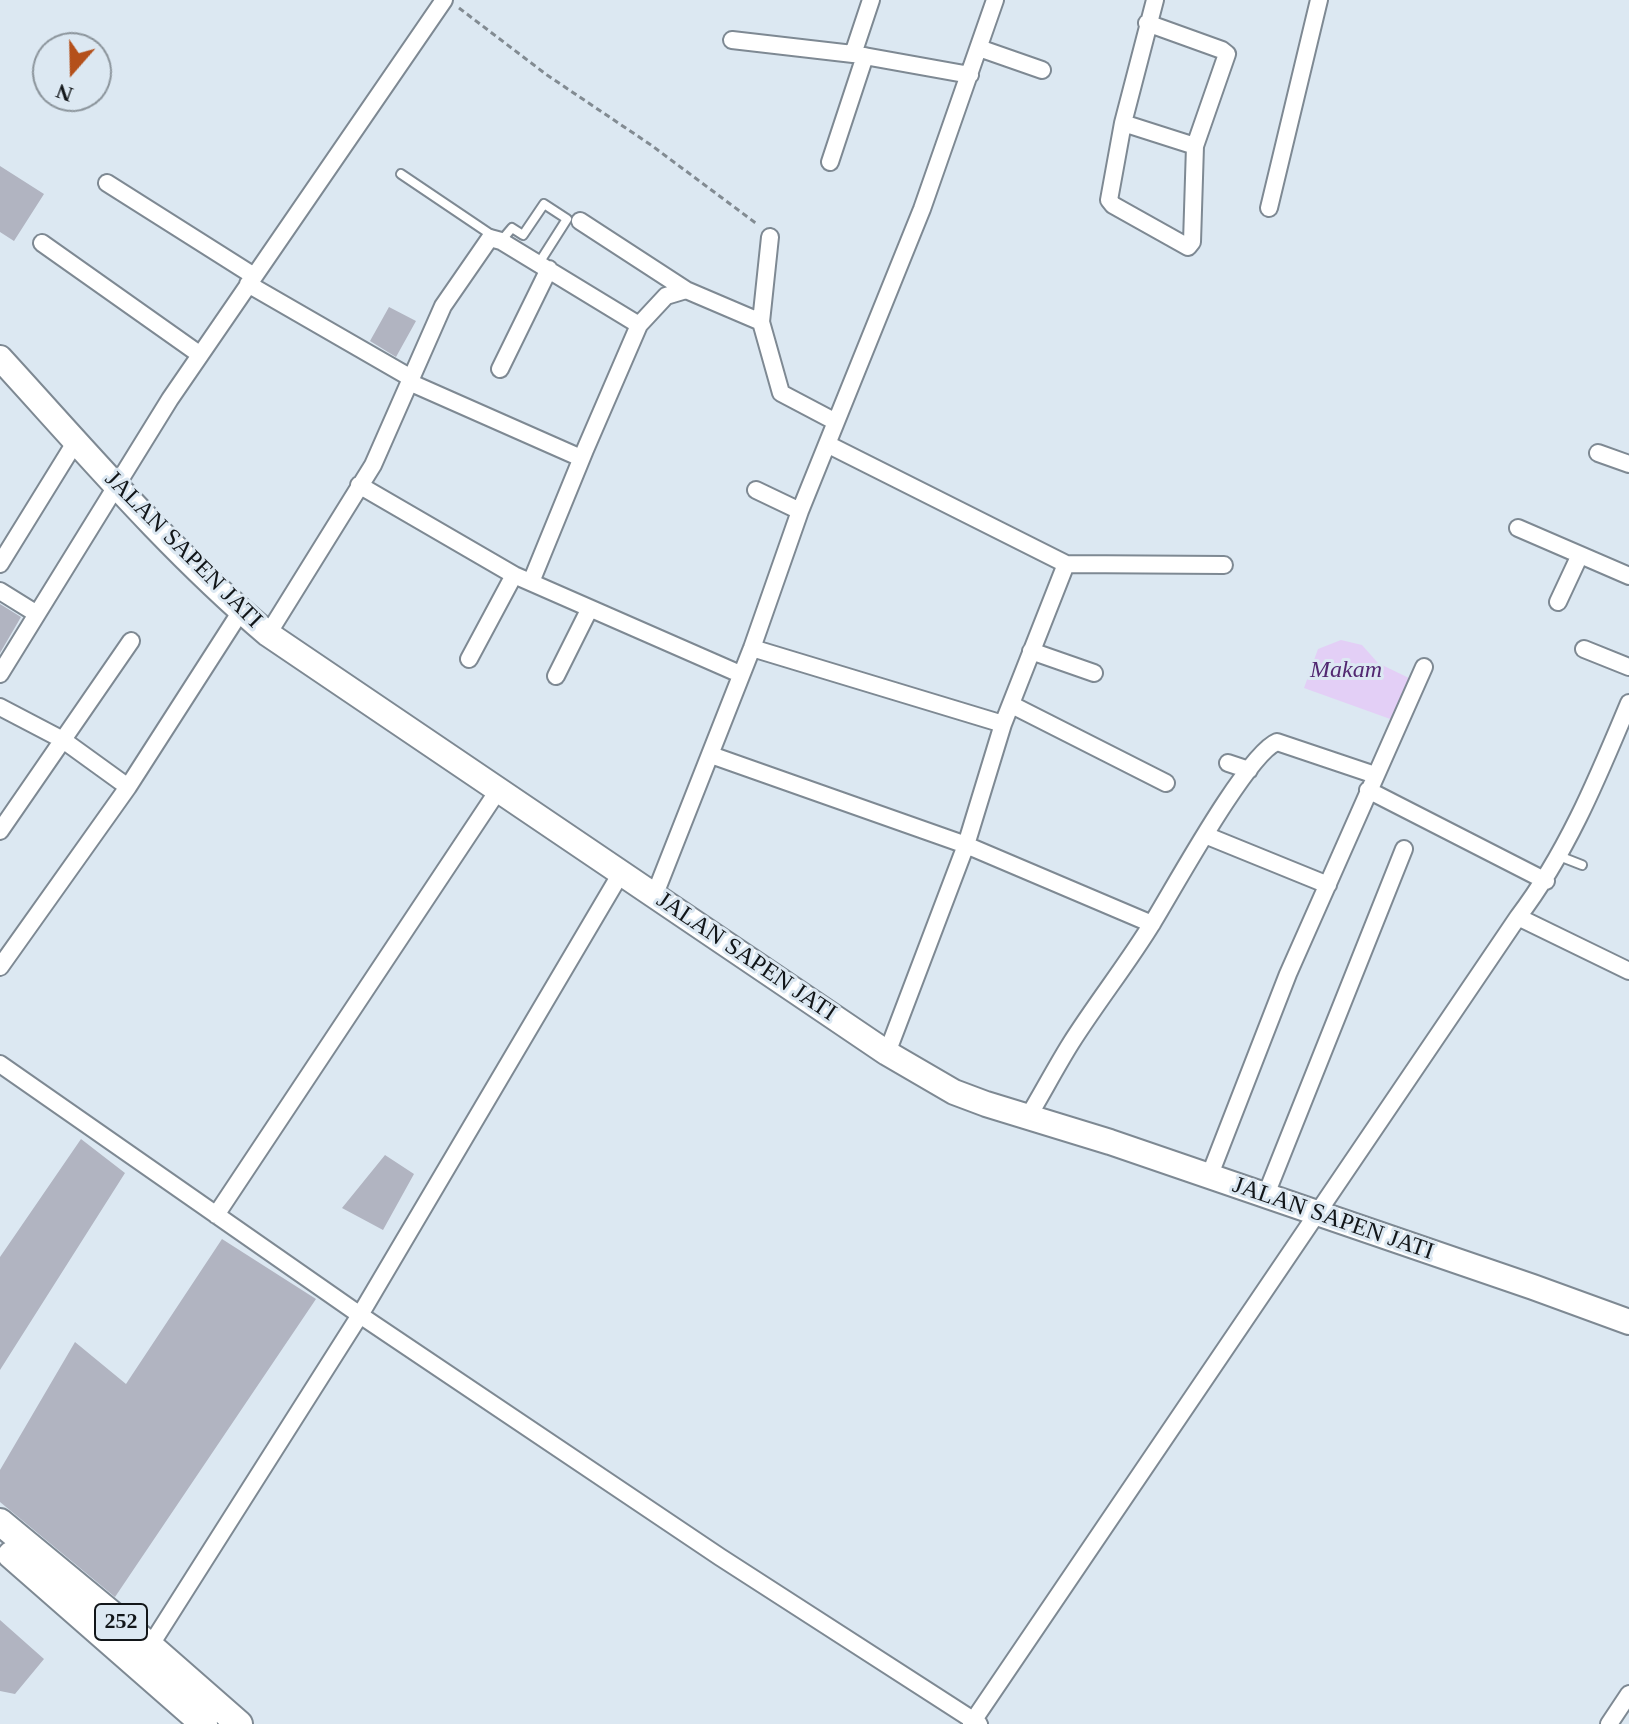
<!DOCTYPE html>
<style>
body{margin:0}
#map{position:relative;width:1629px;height:1724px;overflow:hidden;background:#dce8f2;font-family:"Times New Roman",serif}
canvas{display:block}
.north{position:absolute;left:32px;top:32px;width:80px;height:80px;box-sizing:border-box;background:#dce8f2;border:2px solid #8b949b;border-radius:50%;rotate:200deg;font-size:22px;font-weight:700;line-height:32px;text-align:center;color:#121619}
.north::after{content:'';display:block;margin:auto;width:28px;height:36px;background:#b4501b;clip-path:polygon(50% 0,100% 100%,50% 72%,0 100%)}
</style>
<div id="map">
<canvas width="1629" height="1724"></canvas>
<div class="north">N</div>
</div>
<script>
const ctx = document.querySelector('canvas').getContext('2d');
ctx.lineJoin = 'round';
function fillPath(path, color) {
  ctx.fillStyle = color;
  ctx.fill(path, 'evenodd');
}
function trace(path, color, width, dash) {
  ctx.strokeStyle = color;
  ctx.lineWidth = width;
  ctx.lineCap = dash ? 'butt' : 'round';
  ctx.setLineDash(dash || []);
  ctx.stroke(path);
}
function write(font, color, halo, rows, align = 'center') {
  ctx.font = font + ' "Times New Roman",serif';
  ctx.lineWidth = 6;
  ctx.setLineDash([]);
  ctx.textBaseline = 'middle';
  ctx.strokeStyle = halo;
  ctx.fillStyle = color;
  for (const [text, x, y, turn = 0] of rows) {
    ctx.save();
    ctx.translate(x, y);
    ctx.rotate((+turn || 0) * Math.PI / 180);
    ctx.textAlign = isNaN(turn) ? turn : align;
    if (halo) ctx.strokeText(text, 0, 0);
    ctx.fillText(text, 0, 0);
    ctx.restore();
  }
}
const green = new Path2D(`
 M1341 640 1362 645 1378 663 1411 679 1393 720 1304 688 1318 649Z`);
const building = new Path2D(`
 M0 166 44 194 14 241 0 232Z
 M389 307 416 321 396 357 370 341Z
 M0 604 21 617 0 653Z
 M81 1139 125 1173 0 1370V1257Z
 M385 1155 414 1174 383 1230 342 1208Z
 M222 1239 316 1299 115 1597 0 1502V1470L75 1342 126 1384Z
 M0 1620 44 1659 15 1694 0 1691Z`);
const path = new Path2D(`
 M459 8 547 75 651 145 757 224`);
const lane = new Path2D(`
 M401 174 493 236
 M501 241 512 228 523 235 544 204 567 219 539 263
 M1559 856 1582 865`);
const street = new Path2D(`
 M1147 23 1222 50 1227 54 1195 146 1192 242 1188 247 1113 205 1109 200 1123 123 1155 0
 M732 40 853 54 970 75
 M979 48 1042 70
 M853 54 871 0
 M1123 123 1195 146
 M830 162 865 56
 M107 183 254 276
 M1269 208 1319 0
 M580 221 686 290
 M770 237 761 322 781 393 836 422
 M42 243 199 354
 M248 284 411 378
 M500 369 549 269
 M409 382 581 458
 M829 445 1066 564 1224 565
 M1598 453 1629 464
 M359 485 514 575 740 674
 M756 490 800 511
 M1518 528 1629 576
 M0 564 76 441
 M531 582 585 450 639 325 666 296 686 290 761 322
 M0 591 37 614
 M1558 602 1579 557
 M268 634 373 465 443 306 490 238 501 241 639 325
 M752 648 1003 724
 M1584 649 1629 667
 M1031 651 1094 673
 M469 659 514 575
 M0 674 170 399 444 0
 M556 676 589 610
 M1629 703C1598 777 1567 853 1518 917L1629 971
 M1012 705 1166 783
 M0 707 63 740 128 787
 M711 755 966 845 1152 924
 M1228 763 1249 770
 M1368 790 1546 881
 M0 831 131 641
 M1205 835 1328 885
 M655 894 752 648 800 511 922 209 995 0
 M0 967 128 787 241 611
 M887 1053 966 845 1003 724 1066 564
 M0 1064 360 1315 720 1557 979 1724
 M1028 1117C1043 1092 1056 1067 1071 1043 1097 1002 1128 963 1153 922 1174 888 1247 754 1277 742L1375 775
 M1209 1177 1288 974 1424 667
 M1265 1197 1404 849
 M216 1215 499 789
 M145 1654 360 1315 621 873
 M971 1724 1518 917
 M1609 1724 1629 1694`);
const secondary = new Path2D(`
 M0 358C86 452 170 551 268 634L887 1053 954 1092 986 1104 1110 1142 1533 1287 1629 1322`);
const primary = new Path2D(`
 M0 1522 150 1646 239 1724
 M11 1555 204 1724`);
const shields = [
 [121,1622,52]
];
const shieldNames = [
 ["252",121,1622]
];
const streetNames = [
 ["JALAN SAPEN JATI",183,550,45],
 ["JALAN SAPEN JATI",746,957,34],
 ["JALAN SAPEN JATI",1333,1219,19]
];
const parkNames = [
 ["Makam",1346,671]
];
fillPath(green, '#e3cff6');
fillPath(building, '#b1b4c1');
trace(lane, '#7e8993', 12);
trace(street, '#7e8993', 20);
trace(secondary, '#7e8993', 28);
trace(primary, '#7e8993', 30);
trace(path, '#828b92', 3, [6, 4]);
trace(lane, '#fff', 8);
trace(street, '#fff', 16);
trace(secondary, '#fff', 24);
trace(primary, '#fff', 26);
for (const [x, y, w] of shields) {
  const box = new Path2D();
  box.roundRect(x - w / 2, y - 18, w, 36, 6);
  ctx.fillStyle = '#dce8f2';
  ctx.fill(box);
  trace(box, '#121619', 2);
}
write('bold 22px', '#121619', null, shieldNames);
write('24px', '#121619', '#dce8f2', streetNames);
write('italic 24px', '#522871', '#dce8f2', parkNames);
</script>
